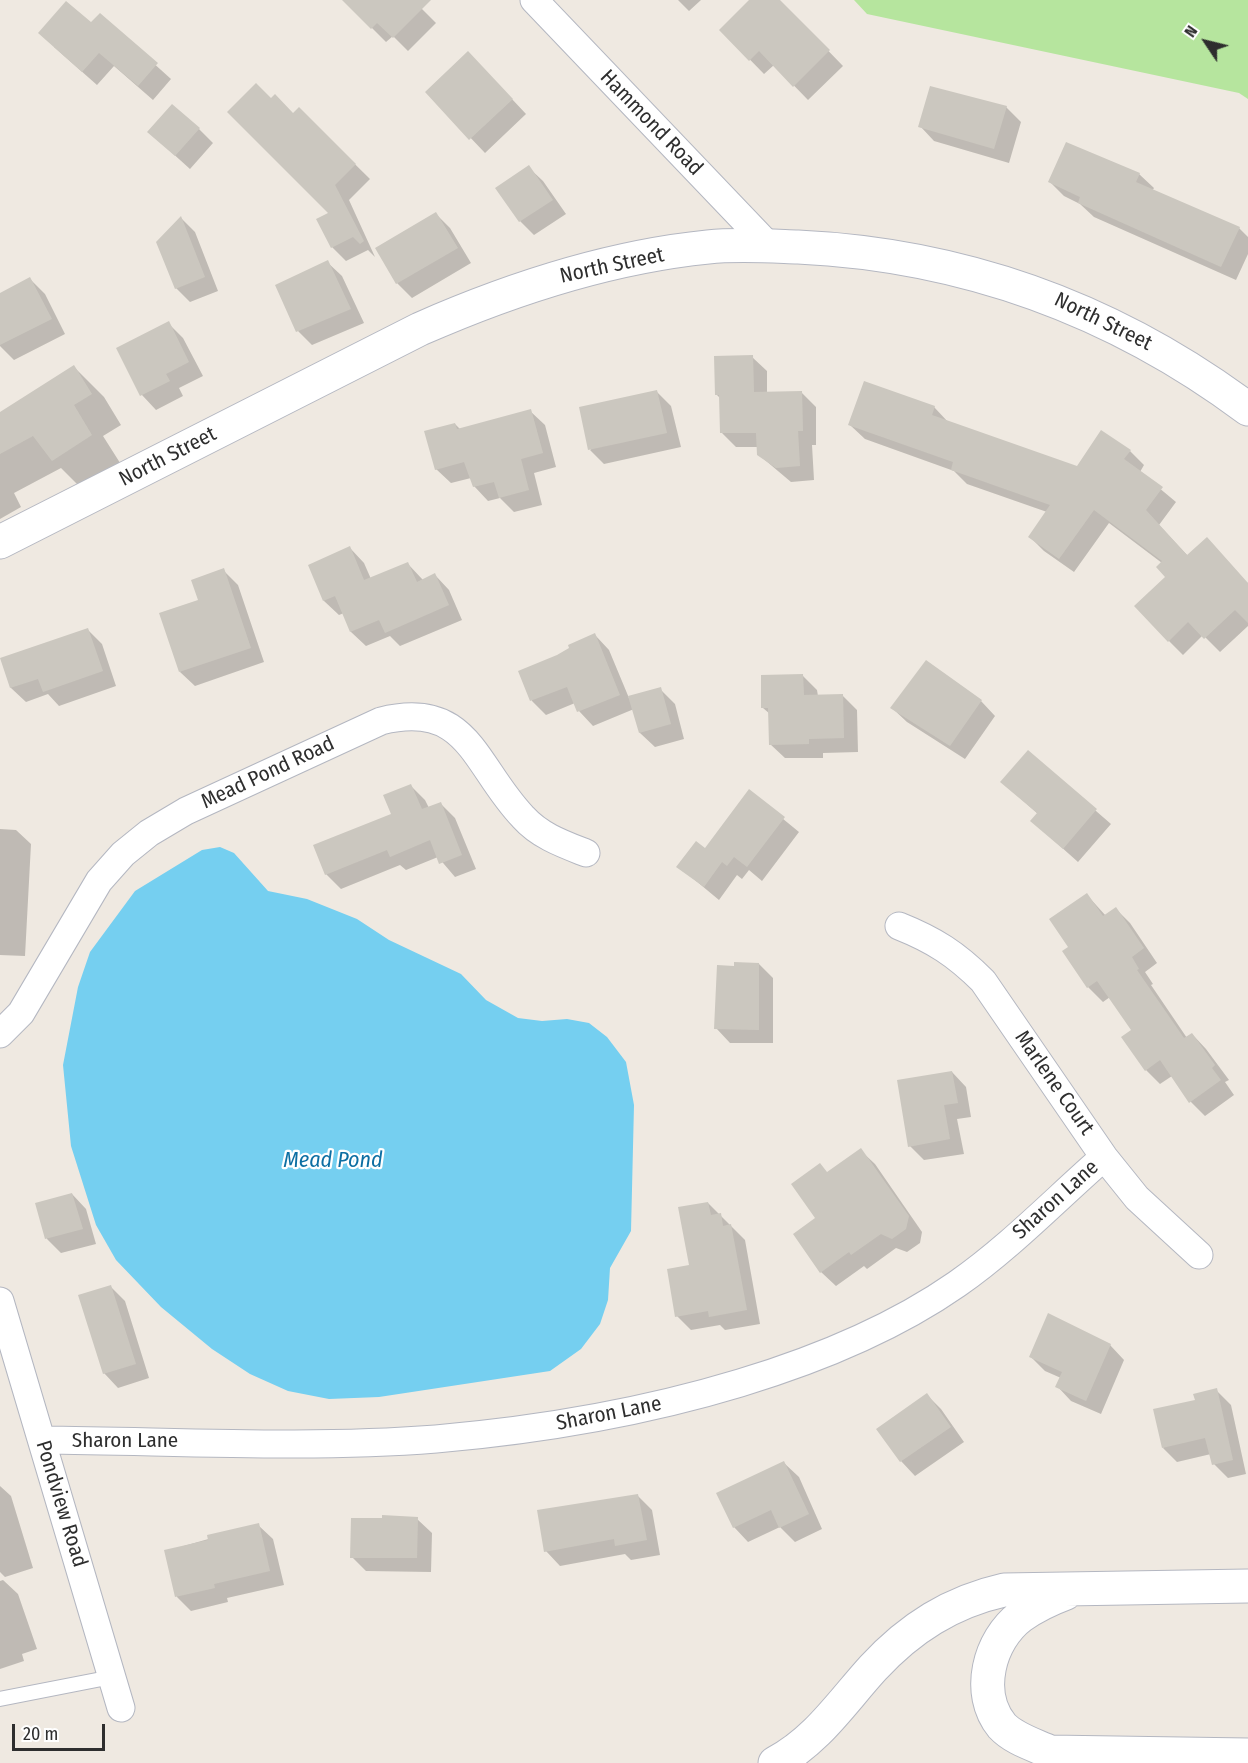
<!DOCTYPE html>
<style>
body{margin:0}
#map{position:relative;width:1248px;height:1763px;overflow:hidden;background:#efe9e1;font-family:"Fira Sans Condensed",sans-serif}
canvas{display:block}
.north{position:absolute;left:1176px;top:12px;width:60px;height:60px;-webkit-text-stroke:4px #fff;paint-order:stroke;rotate:305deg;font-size:16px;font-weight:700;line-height:24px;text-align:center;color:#2e2e2e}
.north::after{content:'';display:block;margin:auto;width:21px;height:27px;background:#2e2e2e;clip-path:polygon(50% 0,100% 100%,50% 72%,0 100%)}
.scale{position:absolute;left:12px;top:1724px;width:93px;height:27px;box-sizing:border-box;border:3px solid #2e2e2e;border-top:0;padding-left:8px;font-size:18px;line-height:21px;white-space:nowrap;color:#2e2e2e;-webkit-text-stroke:4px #fff;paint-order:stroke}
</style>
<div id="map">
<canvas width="1248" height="1763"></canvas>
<div class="north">N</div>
<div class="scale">20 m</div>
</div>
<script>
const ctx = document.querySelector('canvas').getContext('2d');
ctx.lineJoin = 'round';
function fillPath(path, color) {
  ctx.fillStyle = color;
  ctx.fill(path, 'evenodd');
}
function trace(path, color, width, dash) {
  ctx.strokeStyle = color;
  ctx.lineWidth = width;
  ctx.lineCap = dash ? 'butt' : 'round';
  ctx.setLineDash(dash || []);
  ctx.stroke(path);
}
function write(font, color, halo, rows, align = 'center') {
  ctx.font = font + ' "Fira Sans Condensed",sans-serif';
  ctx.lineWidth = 4.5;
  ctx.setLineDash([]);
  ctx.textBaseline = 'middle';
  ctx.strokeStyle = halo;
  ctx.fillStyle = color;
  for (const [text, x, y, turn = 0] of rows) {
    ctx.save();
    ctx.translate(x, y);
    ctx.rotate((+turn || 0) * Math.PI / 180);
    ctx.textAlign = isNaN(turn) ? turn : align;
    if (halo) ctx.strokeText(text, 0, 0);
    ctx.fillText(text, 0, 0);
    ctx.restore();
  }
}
const green = new Path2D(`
 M854 0H1248V99L1239 93 867 14Z`);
const water = new Path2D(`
 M220 847 234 853 268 891 307 899 357 919 389 940 461 974 486 1000 518 1018 542 1021 567 1019 589 1023 607 1037 626 1062 634 1105 631 1231 610 1268 608 1300 600 1324 581 1349 550 1371 379 1397 329 1399 288 1391 250 1374 212 1349 161 1307 116 1260 96 1225 71 1146 63 1065 78 987 90 952 135 891 202 850Z`);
const shadow = new Path2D(`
 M344 0H413L436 23 408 51 393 36 386 42Z
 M678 0H701L689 11Z
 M751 0H779L843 66 808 100 774 65 764 74 721 30Z
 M100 15 171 79 153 100 114 66 97 85 54 47 91 24Z
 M482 67 526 114 485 153 427 92Z
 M271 100 293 115 299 109 370 179 349 200 375 257 368 250 346 261 332 247 331 213Z
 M1006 107 1021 122 1009 163 934 141 920 126Z
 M199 129 213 143 190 169 149 132Z
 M528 167 543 181 566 214 534 235 520 221Z
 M1139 174 1154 188 1152 191 1239 228 1248 237V254L1236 280 1094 217 1080 204 1064 196 1050 182Z
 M436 214 450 228 471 263 412 298 397 283 377 249Z
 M181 218 195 232 218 291 190 302 176 288Z
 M327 262 342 276 364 323 312 345 298 331Z
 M30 279 45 294 65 334 14 360 0 346V295Z
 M168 323 183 338 203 376 179 388 183 396 156 410 142 395 118 349Z
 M752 357 767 371V393L801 392 816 407V445H812L814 480 791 482 759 455 758 447H736L722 433 721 399 716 394Z
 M74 367 104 397 121 425 103 436 122 466 83 490 61 468 14 493 21 507 0 519V421Z
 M657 392 671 406 681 447 604 464 590 450Z
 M934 407 949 423 1077 468 1130 451 1144 465 1140 472 1176 502 1159 525 1188 556 1248 583V626L1220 652 1203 635 1183 655 1169 641 1167 577 1162 563 1109 523 1074 572 1044 551 1030 537 1047 512 967 484 954 471 865 439 850 425Z
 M530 411 545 425 556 467 534 473 542 505 514 512 500 498 488 501 474 486 471 478 451 483 436 469 455 424 460 429Z
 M350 548 364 563 371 579 408 564 423 580 435 575 449 590 462 620 400 646 390 636 366 646 351 632 344 613 339 615 324 601 310 565Z
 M223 570 238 585 264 662 195 686 180 672 200 601Z
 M88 630 102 644 116 686 59 706 48 694 26 702 11 688 1 659Z
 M595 635 609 650 629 698 660 689 675 704 684 739 655 747 640 733 634 709 593 726 579 711 575 703 546 715 532 701 520 671 558 656Z
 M803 676 817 690 818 696 842 695 857 710 858 752 823 753V758H785L770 744V714L763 708Z
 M981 701 995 716 965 759 907 722 892 708Z
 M1028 752 1111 824 1078 862 1032 821 1038 814 1002 782Z
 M411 786 425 800 429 808 441 804 455 818 476 869 455 877 438 857 406 870 400 865 341 889 326 874 393 815Z
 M749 791 799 832 762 881 749 870 742 879 737 875 719 900 678 866 705 850Z
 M0 829 16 830 31 844 25 956 0 955Z
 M1087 895 1106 916 1116 909 1130 923 1157 963 1145 972 1153 984 1151 985 1187 1038 1192 1034 1206 1049 1229 1080 1225 1082 1234 1095 1205 1116 1191 1102 1172 1076 1160 1084 1146 1070 1133 1030 1110 997 1103 1002 1088 987 1064 951 1070 947Z
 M759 964 773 978V1043H730L716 1028Z
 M952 1072 966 1087 971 1117 957 1119 964 1154 924 1160 910 1146Z
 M860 1150 875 1164 922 1232 920 1243 907 1252 896 1248 867 1269 864 1266 836 1286 821 1272 817 1218 828 1173Z
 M72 1194 86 1209 96 1244 61 1253 47 1239 37 1204Z
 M708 1203 745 1240 760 1324 725 1330 720 1325 691 1330 677 1316Z
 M110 1286 125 1301 149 1378 118 1388 104 1373Z
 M1110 1345 1124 1360 1101 1414 1071 1401 1057 1386 1061 1378 1045 1371 1031 1357Z
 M1216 1390 1231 1405 1246 1474 1228 1478 1214 1464 1211 1454 1177 1462 1163 1448 1197 1401Z
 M927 1395 941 1409 964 1442 915 1476 901 1461Z
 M784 1463 799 1477 822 1529 795 1542 780 1527 748 1542 734 1527Z
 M0 1486 11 1496 33 1568 5 1577 0 1572Z
 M637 1495 652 1510 660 1555 631 1560 625 1554 560 1566 546 1551Z
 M417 1519 432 1533 431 1572 366 1571 352 1557Z
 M258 1525 273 1539 284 1585 227 1598 228 1602 191 1611 177 1597 166 1551Z
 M3 1580 18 1594 37 1649 22 1654 24 1661 0 1669V1581Z`);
const building = new Path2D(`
 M342 0H431L393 38 377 23 371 29Z
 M749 0H780L830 50 793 87 759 51 749 61 719 30Z
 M66 1 91 22 100 13 158 63 138 86 99 53 82 72 38 33Z
 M468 51 513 99 469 140 425 92Z
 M256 83 271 98 275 94 293 113 299 107 356 164 335 185 364 241 360 244 353 237 331 248 316 219 328 213 227 112Z
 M930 86 1007 106 994 149 918 127Z
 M172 104 200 128 175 156 147 132Z
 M1066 142 1140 173 1136 182 1240 227 1221 267 1078 203 1080 197 1048 182Z
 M529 165 553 200 519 222 495 188Z
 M436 212 458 248 396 284 375 248Z
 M181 216 205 277 175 289 156 242Z
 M328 260 351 309 296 332 275 285Z
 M30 277 52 319 0 345V293Z
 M169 321 189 362 166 374 170 381 140 396 116 348Z
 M753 355 754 392 802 391 803 431H798L800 466 776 468 757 455 756 433H720L719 395H715L714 356Z
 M74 365 92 394 74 405 92 435 52 461 33 436 0 454V412Z
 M864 381 935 406 932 415 1077 466 1101 430 1131 450 1124 459 1163 487 1146 510 1187 555 1207 537 1248 583V623L1235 610 1204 639 1188 622 1168 642 1134 606 1165 577 1156 567 1162 561 1094 510 1059 559 1028 537 1050 505 951 470 953 462 848 425Z
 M657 390 667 433 588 450 579 407Z
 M531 409 543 453 521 459 529 490 499 498 494 482 473 487 464 462 435 470 424 431 455 423 457 429Z
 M350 546 364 580 408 562 417 582 435 573 449 605 385 633 379 620 350 632 335 596 323 601 308 565Z
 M224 568 251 648 179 672 159 613 198 600 191 580Z
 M88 628 103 671 43 692 38 679 10 688 0 658Z
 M595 633 620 695 577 712 567 687 530 701 518 671 557 655 569 648 568 645Z
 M926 660 982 700 950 746 890 708Z
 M803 674 804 695 843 694 844 738 809 739V744L769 745 768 708H761V675Z
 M661 687 671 724 639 733 628 696Z
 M1028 750 1097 809 1063 849 1030 821 1037 813 1000 782Z
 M411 784 422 809 441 802 462 855 439 864 430 840 390 857 387 850 325 875 313 845 391 814 383 795Z
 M749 789 785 817 747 867 734 857 727 866 722 862 704 887 676 867 696 841 705 848Z
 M1087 893 1103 916 1116 907 1144 948 1132 957 1139 969 1137 970 1184 1038 1192 1033 1215 1065 1212 1068 1221 1080 1189 1103 1160 1060 1145 1071 1121 1037 1131 1030 1097 981 1087 988 1062 951 1068 947 1049 919Z
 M734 962 759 963V1030L714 1029 717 965 734 966Z
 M952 1071 958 1103 944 1105 950 1139 908 1147 897 1080Z
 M861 1148 909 1216 906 1229 892 1239 881 1234 851 1255 849 1252 820 1273 793 1234 815 1218 791 1184 820 1163 827 1172Z
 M72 1193 83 1229 45 1239 35 1203Z
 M708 1202 711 1215 721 1213 723 1226 731 1224 747 1310 709 1317 708 1311 675 1317 667 1269 689 1265 678 1207Z
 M111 1285 136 1364 103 1374 78 1295Z
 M1048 1313 1111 1344 1086 1401 1055 1387 1062 1372 1029 1357Z
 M1217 1388 1233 1460 1212 1465 1205 1438 1162 1448 1153 1409 1195 1400 1193 1394Z
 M927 1393 951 1427 900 1462 876 1429Z
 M784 1461 809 1514 779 1528 771 1510 733 1528 716 1493Z
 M638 1494 647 1540 615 1546 614 1539 544 1552 537 1510Z
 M382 1515 418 1517 417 1558H350L351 1518H382Z
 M259 1523 270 1571 214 1584 215 1588 175 1597 164 1550 208 1540 207 1535Z`);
const lane = new Path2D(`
 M0 1699 112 1677`);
const street = new Path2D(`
 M534 0 769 246
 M899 926C934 940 956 954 983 981L1104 1157 1137 1198 1199 1255
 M0 1034 21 1013 99 881 123 854 149 833 186 811 381 721C469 699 474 766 523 817 540 836 563 844 586 853
 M0 1301 121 1708
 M42 1440C173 1441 306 1449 436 1439 539 1430 641 1413 740 1383 816 1360 891 1330 957 1284 1010 1247 1056 1199 1104 1157`);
const secondary = new Path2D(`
 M0 542 420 329C511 289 608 257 708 247 737 244 769 246 798 247 966 255 1114 309 1248 409
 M1066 1593C1050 1599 1035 1606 1021 1616 989 1640 975 1693 1002 1726 1014 1739 1035 1745 1050 1752L1248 1755
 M775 1763C817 1741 842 1702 873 1668 910 1628 951 1602 1004 1590L1248 1586`);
const streetNames = [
 ["Hammond Road",651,123,46],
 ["North Street",612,266,-12],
 ["North Street",1103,322,26],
 ["North Street",168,457,-27],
 ["Mead Pond Road",268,773,-25],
 ["Marlene Court",1054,1083,55],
 ["Sharon Lane",1056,1200,-42],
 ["Sharon Lane",609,1414,-11],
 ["Sharon Lane",125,1441],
 ["Pondview Road",61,1504,73]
];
const waterNames = [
 ["Mead Pond",333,1161]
];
fillPath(green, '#b6e59e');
fillPath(water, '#75cff0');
fillPath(shadow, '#0003');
fillPath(building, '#cbc7bf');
trace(lane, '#b4b7c1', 16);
trace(street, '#b4b7c1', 29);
trace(secondary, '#b4b7c1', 35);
trace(lane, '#fff', 14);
trace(street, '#fff', 27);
trace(secondary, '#fff', 33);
write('21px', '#2e2e2e', '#fff', streetNames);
write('italic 22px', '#0d6fa3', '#fff', waterNames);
</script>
